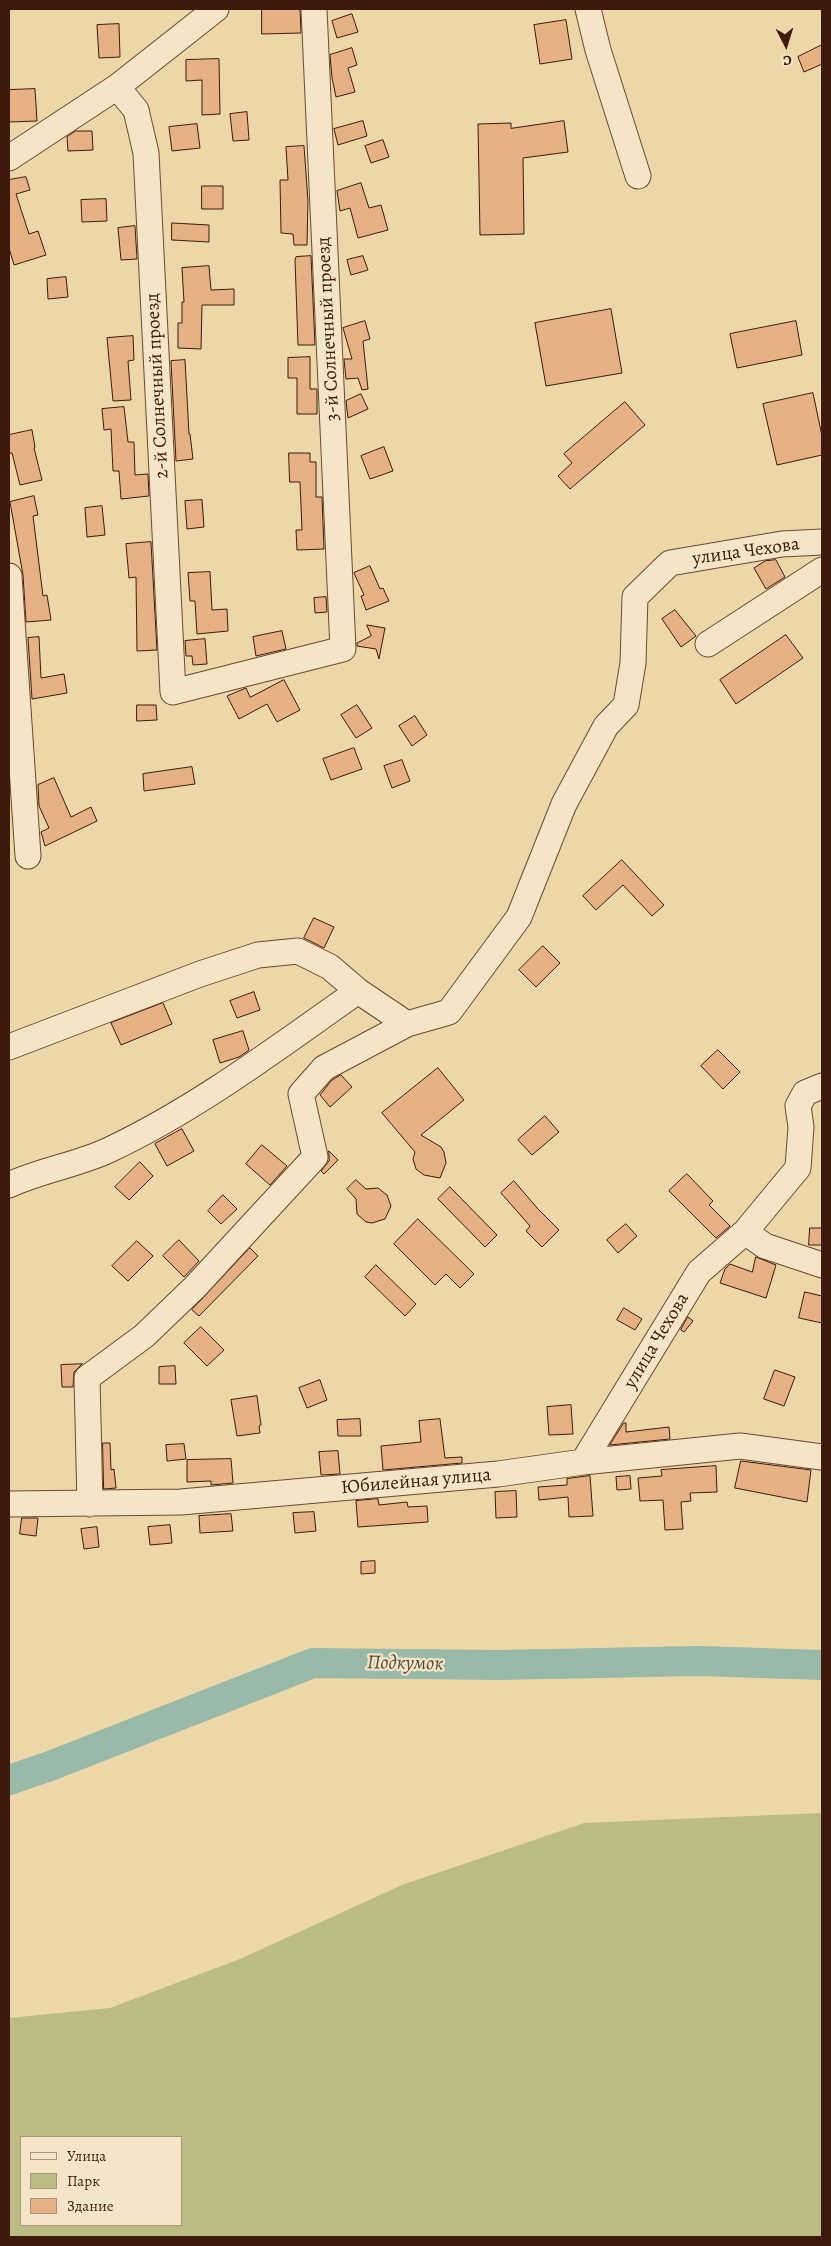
<!DOCTYPE html>
<meta charset="utf-8">
<style>
body{margin:0}
#map{position:relative;width:831px;height:2246px;overflow:hidden;background:#ecd7a8;font-family:Alegreya,serif}
canvas{display:block}
.frame{position:absolute;inset:0;border:10px solid #3d1a0c;pointer-events:none}
.legend{position:absolute;left:20px;top:2136px;width:162px;height:90px;box-sizing:border-box;background:#f3e5c6;border:1px solid #aa947c;margin:0;padding:6px 9px;list-style:none;font-size:15px;color:#3d1a0c}
.legend li{display:flex;align-items:center;gap:10px;height:25px}
.legend b{width:25px;border:1px solid #aa947c}
.north{position:absolute;left:761px;top:20px;width:50px;height:50px;-webkit-text-stroke:4px #f3e5c6;paint-order:stroke;rotate:175deg;font-size:14px;font-weight:700;line-height:20px;text-align:center;color:#3d1a0c}
.north::after{content:'';display:block;margin:auto;width:18px;height:22px;background:#3d1a0c;clip-path:polygon(50% 0,100% 100%,50% 72%,0 100%)}
</style>
<div id="map">
<canvas width="831" height="2246"></canvas>
<div class="frame"></div>
<ul class="legend">
<li><b style="height:6px;background:#f3e5c6"></b>Улица</li>
<li><b style="height:14px;background:#bcbd84"></b>Парк</li>
<li><b style="height:14px;background:#e6b185"></b>Здание</li>
</ul>
<div class="north">С</div>
</div>
<script>
const ctx = document.querySelector('canvas').getContext('2d');
ctx.lineJoin = 'round';
function fillPath(path, color) {
  ctx.fillStyle = color;
  ctx.fill(path, 'evenodd');
}
function trace(path, color, width, dash) {
  ctx.strokeStyle = color;
  ctx.lineWidth = width;
  ctx.lineCap = dash ? 'butt' : 'round';
  ctx.setLineDash(dash || []);
  ctx.stroke(path);
}
function write(font, color, halo, rows, align = 'center') {
  ctx.font = font + ' Alegreya,serif';
  ctx.lineWidth = 4.5;
  ctx.setLineDash([]);
  ctx.textBaseline = 'middle';
  ctx.strokeStyle = halo;
  ctx.fillStyle = color;
  for (const [text, x, y, turn = 0] of rows) {
    ctx.save();
    ctx.translate(x, y);
    ctx.rotate((+turn || 0) * Math.PI / 180);
    ctx.textAlign = isNaN(turn) ? turn : align;
    if (halo) ctx.strokeText(text, 0, 0);
    ctx.fillText(text, 0, 0);
    ctx.restore();
  }
}
const green = new Path2D(`
 M822 1813V2237H9V2018L110 2008 240 1959 402 1885 584 1823ZM21 2137H181V2225H21Z`);
const river = new Path2D(`
 M9 1780 50 1766 313 1663 499 1665 699 1661 822 1665`);
const building = new Path2D(`
 M262 9H300L301 33 262 34Z
 M352 14 358 32 337 38 332 21Z
 M566 20 572 59 540 64 534 25Z
 M119 24 120 57 99 58 97 25Z
 M822 45V64L804 72 798 57Z
 M352 48 357 65 348 68 355 92 336 97 332 78 330 55Z
 M219 59 220 114 202 115V80L186 81V60Z
 M35 89 37 121 9 122V90Z
 M247 112 249 140 233 141 230 114Z
 M363 121 367 136 338 145 334 129Z
 M564 121 568 152 523 158 524 234 480 235 478 124 511 123V128Z
 M197 124 200 148 172 151 169 127Z
 M76 131H92L93 150 68 151 67 137Z
 M383 140 389 157 371 163 365 146Z
 M304 146 308 201 307 245H294L293 234 281 233 280 180H288L286 147Z
 M26 177 30 190 16 194 29 234 38 231 46 255 14 265 9 248V180Z
 M361 183 369 208 381 205 388 230 358 238 350 208 340 211 337 191Z
 M202 186H223V209H202Z
 M106 199 107 221 82 222 81 200Z
 M172 223 209 225V242L172 240Z
 M135 226 137 259 121 260 118 228Z
 M311 256 315 345H298L295 260 296 257Z
 M363 256 368 270 351 275 347 260Z
 M209 266 211 290 234 289V305H202L201 349 178 348V323H182V302H184L182 268Z
 M66 277 68 297 48 299 47 279Z
 M611 309 622 373 546 386 535 323Z
 M365 321 370 339 363 341 368 389 362 390 358 378 346 379 344 359H352L343 328Z
 M796 321 802 355 737 368 730 334Z
 M133 336 134 360 128 361 131 400 113 401 107 338Z
 M310 357V389H317V414H297V378H288V358Z
 M185 360 189 434H190L193 459 176 461 171 361Z
 M813 393 822 436V455L777 465 763 404Z
 M361 394 368 409 348 418 346 401Z
 M625 402 645 425 570 489 558 476 572 463 564 454Z
 M124 407 128 442H134L135 475 148 474 149 496 121 499 119 471H113L111 429 104 430 102 409Z
 M32 430 35 447 34 448 42 480 20 485 12 453H9V435Z
 M384 447 393 471 370 479 361 456Z
 M289 453H310V462H316V497H322L324 549 297 550 296 530H302L300 482H290Z
 M34 496 38 515 33 516 43 596 47 595 51 620 26 622 23 575 10 502Z
 M202 500 204 527 187 529 185 501Z
 M102 506 105 535 87 537 85 508Z
 M151 542 157 650 137 651 136 577 129 578 126 544Z
 M776 560 785 577 766 589 754 568 765 561Z
 M370 566 380 589 383 588 389 601 366 610 361 596 364 595 354 573Z
 M210 572 212 610 227 609 228 631 197 634 195 601H190L188 573Z
 M326 597 327 612 315 613 314 598Z
 M675 610 696 636 681 647 662 619Z
 M367 625 385 628 379 659 376 649 357 646V643L371 636Z
 M282 631 286 649 256 656 253 637Z
 M786 635 803 658 736 704 720 680Z
 M39 637 41 678 64 674 67 693 32 699 28 638Z
 M205 639 207 664 193 665 192 656H186L185 641Z
 M284 680 300 710 277 722 267 704 239 719 227 696 246 688 250 697Z
 M137 705H156L157 720 137 721Z
 M357 705 372 728 356 738 341 715Z
 M415 716 427 735 412 746 399 726Z
 M354 748 362 769 331 780 323 759Z
 M402 760 410 781 392 788 384 766Z
 M192 767 195 784 144 791 143 774Z
 M54 778 71 817 91 807 97 821 45 846 41 832 49 828 39 806 38 785Z
 M622 860 664 905 652 916 623 885 596 910 583 896Z
 M314 918 334 927 324 948 304 938Z
 M543 946 560 963 536 987 519 970Z
 M254 992 260 1010 237 1018 230 1001Z
 M163 1003 172 1024 121 1045 111 1023Z
 M243 1031 249 1050 239 1057 220 1063 213 1040Z
 M718 1050 740 1072 723 1089 701 1066Z
 M438 1068 464 1100 421 1135 441 1147 444 1152 446 1163 440 1178 424 1175 416 1169 413 1159 415 1152 382 1113Z
 M341 1075 352 1087 330 1107 320 1095 331 1081Z
 M545 1116 559 1132 532 1155 518 1140Z
 M182 1129 194 1151 167 1166 155 1144Z
 M262 1145 287 1166 270 1185 246 1164Z
 M329 1151 338 1160 324 1174 321 1171 329 1161Z
 M140 1162 153 1176 129 1200 115 1187Z
 M687 1174 713 1201 709 1205 730 1226 716 1238 669 1191Z
 M356 1180 366 1189 378 1188 387 1195 391 1206 385 1219 372 1223 366 1222 357 1214 356 1199 347 1189Z
 M514 1181 538 1209 559 1230 542 1247 526 1231 530 1226 501 1193Z
 M450 1187 497 1235 485 1247 438 1199Z
 M223 1195 237 1209 221 1224 208 1211Z
 M418 1219 474 1274 460 1288 446 1274 435 1285 394 1244Z
 M626 1224 637 1236 618 1253 607 1240Z
 M810 1228H822V1245H809Z
 M179 1240 199 1261 184 1277 163 1256Z
 M137 1241 153 1256 128 1281 112 1266Z
 M250 1248 258 1256 199 1316 192 1310Z
 M756 1257 776 1265 766 1298 720 1283 725 1269 730 1264 752 1272Z
 M376 1265 416 1304 405 1316 365 1277Z
 M805 1292 822 1296V1323L799 1318Z
 M624 1308 642 1319 635 1330 617 1320Z
 M688 1317 693 1321 684 1332 681 1330Z
 M201 1327 224 1350 207 1366 184 1343Z
 M82 1364 74 1372 73 1387H62L61 1365Z
 M175 1366 176 1384H159V1367Z
 M775 1370 795 1377 784 1406 764 1399Z
 M320 1380 327 1400 307 1408 299 1388Z
 M257 1396 261 1425 259 1426 260 1433 237 1436 231 1400Z
 M571 1405 573 1434 549 1435 547 1407Z
 M360 1419 361 1436H338L337 1420Z
 M440 1419 445 1458 462 1457V1463L383 1470 381 1446 421 1442 419 1421Z
 M624 1423H626V1432L669 1427 670 1439 610 1445Z
 M103 1443H110L111 1470 114 1469 116 1488 104 1489Z
 M184 1444 186 1459 167 1461 166 1445Z
 M338 1451 340 1474 321 1475 319 1452Z
 M231 1459 233 1483 211 1485V1481L187 1482V1460Z
 M741 1461 811 1470 807 1502 735 1488Z
 M716 1466 717 1492 690 1493 691 1501 681 1502 683 1529 665 1530 663 1500 640 1501 638 1478 662 1476 661 1470Z
 M590 1476 593 1516 569 1517 568 1497 539 1500 538 1487 567 1485V1479Z
 M630 1476 631 1489 617 1490 616 1477Z
 M516 1491 517 1517 496 1518 495 1492Z
 M378 1499 379 1505 407 1502 408 1507 427 1506 428 1522 358 1527 356 1501Z
 M314 1512 316 1531 295 1533 293 1513Z
 M231 1514 233 1531 200 1533 199 1516Z
 M22 1518H38L36 1536 20 1534Z
 M170 1525 172 1543 150 1545 148 1527Z
 M97 1527 99 1547 84 1549 81 1529Z
 M375 1561V1573L361 1574V1562Z`);
const minor = new Path2D(`
 M588 9 598 50 638 176
 M117 87 136 110 146 153 173 692 343 649 314 9
 M9 158 117 87 216 9
 M9 576 28 856
 M708 644 822 570
 M9 1047 200 974 258 955 298 951 330 967 358 991
 M9 1185C41 1170 77 1165 109 1150 198 1108 278 1047 358 991L407 1024
 M745 1232 765 1246 822 1265
 M583 1462 699 1272 745 1232 798 1168 801 1127 798 1106 805 1093 822 1086
 M9 1504 181 1502 498 1474 583 1462 740 1446 822 1457
 M90 1504 87 1378 144 1336 195 1287 315 1157 301 1094 324 1068 407 1024 449 1012 519 917 564 804 606 726 626 705 633 663 635 597 670 563 782 544 822 542`);
const streetNames = [
 ["3-й Солнечный проезд",329,329,-93],
 ["2-й Солнечный проезд",158,386,-93],
 ["улица Чехова",746,552,-8],
 ["улица Чехова",657,1341,-59],
 ["Юбилейная улица",416,1482,-5]
];
const waterNames = [
 ["Подкумок",405,1664,1]
];
fillPath(green, '#bcbd84');
trace(river, '#99baa9', 30);
fillPath(building, '#e6b185');
trace(building, '#3d1a0c', 1);
trace(minor, '#694933', 27);
trace(minor, '#f3e5c6', 25);
write('19px', '#3d1a0c', '#f3e5c6', streetNames);
write('italic 20px', '#594a3b', '#f3e5c6', waterNames);
</script>
